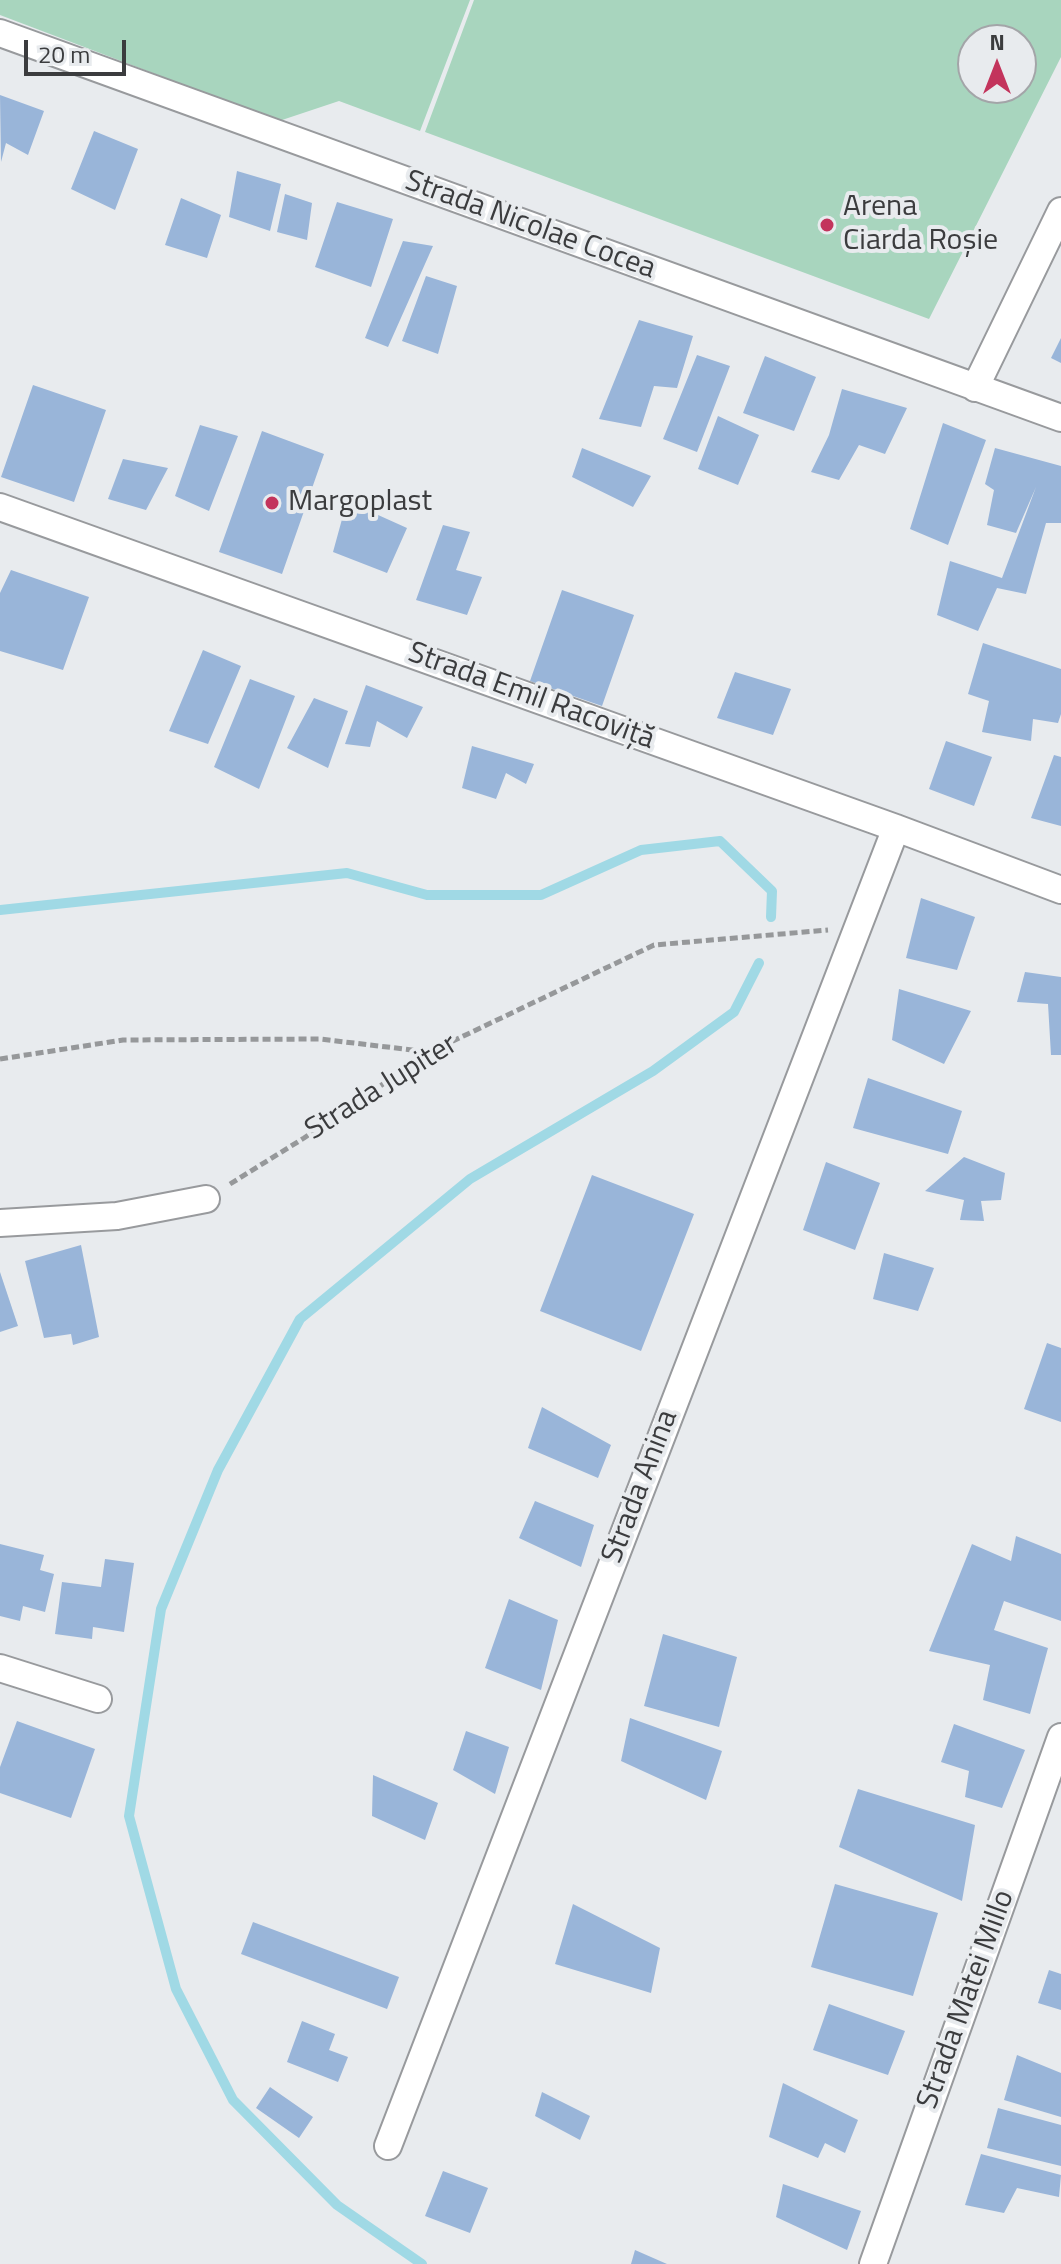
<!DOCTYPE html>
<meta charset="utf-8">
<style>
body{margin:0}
#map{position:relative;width:1061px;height:2264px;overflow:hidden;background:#e8ebee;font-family:"Titillium Web",sans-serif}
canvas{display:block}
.north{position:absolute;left:957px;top:24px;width:80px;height:80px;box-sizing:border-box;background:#e8ebee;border:2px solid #a3a5a8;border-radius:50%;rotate:0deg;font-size:22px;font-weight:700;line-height:32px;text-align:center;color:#3b3c3e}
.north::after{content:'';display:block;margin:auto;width:28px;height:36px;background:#c3345c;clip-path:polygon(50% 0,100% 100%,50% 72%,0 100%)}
.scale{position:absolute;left:24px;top:40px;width:102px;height:36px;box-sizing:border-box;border:4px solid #3b3c3e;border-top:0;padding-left:10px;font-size:24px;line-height:28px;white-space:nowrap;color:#3b3c3e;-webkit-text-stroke:6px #e8ebee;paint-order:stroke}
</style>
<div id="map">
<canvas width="1061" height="2264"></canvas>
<div class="north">N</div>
<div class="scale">20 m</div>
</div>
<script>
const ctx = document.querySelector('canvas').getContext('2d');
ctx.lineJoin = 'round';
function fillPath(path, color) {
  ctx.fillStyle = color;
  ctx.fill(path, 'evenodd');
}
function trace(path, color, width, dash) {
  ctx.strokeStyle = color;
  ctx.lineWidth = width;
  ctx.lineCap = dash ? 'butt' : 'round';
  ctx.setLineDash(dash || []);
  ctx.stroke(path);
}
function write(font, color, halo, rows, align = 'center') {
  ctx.font = font + ' "Titillium Web",sans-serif';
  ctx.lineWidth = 8;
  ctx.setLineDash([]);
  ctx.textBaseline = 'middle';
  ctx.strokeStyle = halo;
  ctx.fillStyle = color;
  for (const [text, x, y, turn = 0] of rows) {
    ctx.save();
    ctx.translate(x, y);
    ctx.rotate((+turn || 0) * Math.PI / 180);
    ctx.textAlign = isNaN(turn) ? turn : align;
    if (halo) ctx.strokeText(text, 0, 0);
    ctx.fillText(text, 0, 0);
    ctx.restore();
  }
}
const green = new Path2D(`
 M0 0H470L420 131 339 101 279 121 0 15Z
 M474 0H1061V57L929 319 425 132ZM1021 40V88H973V40Z`);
const stream = new Path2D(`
 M0 910 347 873 427 895H541L641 850 720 841 772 891 771 917
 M422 2264 337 2205 233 2100 176 1989 129 1816 161 1609 218 1470 300 1319 470 1179 653 1071 734 1012 759 963`);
const building = new Path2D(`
 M0 95 44 111 28 155 6 143 1 162Z
 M94 131 138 149 115 210 71 189Z
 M237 171 281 184 270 231 229 217Z
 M285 194 312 203 307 240 277 232Z
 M181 198 221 215 207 258 165 245Z
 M337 202 393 219 371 287 315 267Z
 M403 241 433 246 388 347 365 338Z
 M426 276 457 286 438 354 402 341Z
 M639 320 693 336 677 388 654 386 641 427 599 419Z
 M1061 338V363L1051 358Z
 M697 355 730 366 697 452 663 439Z
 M765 356 816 377 794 431 743 413Z
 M33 385 106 410 74 502 1 477Z
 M842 389 907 408 885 454 859 445 839 480 811 472 829 435Z
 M718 416 759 435 738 485 698 469Z
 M943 423 986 440 948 545 910 529Z
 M200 425 238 436 209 511 175 496Z
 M262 431 324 454 282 574 219 552Z
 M582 448 651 476 633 507 572 477Z
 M995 448 1061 466V523H1046L1026 594 997 588 978 631 937 615 950 561 1002 578 1036 487 1016 533 987 525 994 490 985 484Z
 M123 459 168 468 146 510 108 499Z
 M347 501 407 528 387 573 333 552Z
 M443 525 470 532 456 570 482 577 467 615 416 600Z
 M11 570 89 597 63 670 0 651V593Z
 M562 590 634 615 602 706 530 681Z
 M983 643 1061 669V714L1058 723 1033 719 1031 741 982 732 989 701 968 694Z
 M203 650 241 666 208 744 169 731Z
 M735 672 791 689 773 735 717 718Z
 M250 679 295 696 259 789 214 767Z
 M366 685 423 707 407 738 377 721 370 747 345 744Z
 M314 698 348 711 328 768 287 748Z
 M946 741 992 757 974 806 929 789Z
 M472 746 534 764 526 784 506 773 496 799 462 788Z
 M1054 755 1061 757V826L1031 818Z
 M921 898 975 917 957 970 906 958Z
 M1025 972 1061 977V1055H1051L1048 1004 1017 1002Z
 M899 989 971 1011 944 1064 892 1040Z
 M868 1078 962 1111 948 1154 853 1128Z
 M964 1157 1005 1173 1001 1200 981 1201 984 1221 960 1220 964 1200 925 1191Z
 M826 1162 880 1183 855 1250 803 1230Z
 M592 1175 694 1214 641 1351 540 1311Z
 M81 1245 99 1337 73 1345 71 1334 44 1338 25 1261Z
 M884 1253 934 1268 918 1311 873 1299Z
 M0 1272 18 1326 0 1332Z
 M1047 1343 1061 1348V1422L1024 1409Z
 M542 1407 611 1445 598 1478 528 1448Z
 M535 1501 594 1525 581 1567 519 1538Z
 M1016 1536 1061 1554V1621L1004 1601 994 1630 1048 1648 1030 1714 983 1700 990 1665 929 1651 972 1544 1011 1561Z
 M0 1544 44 1555 40 1570 54 1574 45 1612 23 1606 20 1621 0 1616Z
 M105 1559 134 1563 124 1632 93 1627 92 1639 55 1634 62 1582 101 1587Z
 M509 1599 558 1620 541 1690 485 1668Z
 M663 1634 737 1657 719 1727 644 1706Z
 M630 1718 722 1751 706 1800 621 1761Z
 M17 1721 95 1749 71 1818 0 1793V1767Z
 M954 1724 1025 1750 1002 1808 965 1797 969 1771 941 1762Z
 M466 1731 509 1747 495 1794 453 1770Z
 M373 1775 438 1803 425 1840 372 1816Z
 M858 1789 975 1825 962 1901 839 1847Z
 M835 1884 938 1913 913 1996 811 1967Z
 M573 1904 660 1948 651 1993 555 1964Z
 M253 1922 399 1977 387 2009 241 1954Z
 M1049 1970 1061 1974V2010L1038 2003Z
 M829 2004 905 2031 888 2075 813 2050Z
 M302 2021 335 2034 329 2050 348 2057 338 2082 287 2062Z
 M1017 2055 1061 2073V2117L1004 2100Z
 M783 2083 858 2120 845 2153 825 2143 818 2158 769 2137Z
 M270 2087 313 2117 299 2138 256 2108Z
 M542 2092 590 2116 580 2140 535 2116Z
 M998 2108 1061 2125V2166L987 2148Z
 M981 2154 1061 2175 1059 2197 1017 2188 1004 2213 965 2205Z
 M443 2171 488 2188 470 2233 425 2216Z
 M783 2184 861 2211 847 2250 776 2217Z
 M635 2250 667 2264H631Z`);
const path = new Path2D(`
 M0 1059 123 1040 320 1039 429 1052
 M230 1184 304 1138 430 1052 654 945 828 930`);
const minor = new Path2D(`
 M0 33 1061 418
 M975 388 1061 211
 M0 507 896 828 1061 890
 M0 1223 117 1216 206 1199
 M0 1668 98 1699
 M388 2146 896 828
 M873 2264 1061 1737`);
const markers = [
 [827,225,8,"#c3345c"],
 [272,503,8,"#c3345c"]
];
const poiNames = [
 ["Arena",843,208],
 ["Ciarda Roșie",843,242],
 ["Margoplast",288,503]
];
const streetNames = [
 ["Strada Nicolae Cocea",530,226,20],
 ["Strada Emil Racoviță",531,697,20],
 ["Strada Jupiter",382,1088,-32],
 ["Strada Anina",641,1487,-69],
 ["Strada Matei Millo",967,2000,-70]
];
fillPath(green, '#a8d5be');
trace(stream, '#a0d9e5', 10);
fillPath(building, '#99b5d9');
trace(minor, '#989a9d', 30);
trace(path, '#96989a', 5, [8, 4]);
trace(minor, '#fff', 26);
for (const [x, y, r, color] of markers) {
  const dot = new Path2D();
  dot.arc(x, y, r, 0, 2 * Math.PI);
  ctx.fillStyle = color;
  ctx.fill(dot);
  trace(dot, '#e8ebee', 3);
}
write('30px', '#3b3c3e', '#e8ebee', poiNames, 'left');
write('30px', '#3b3c3e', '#e8ebee', streetNames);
</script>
